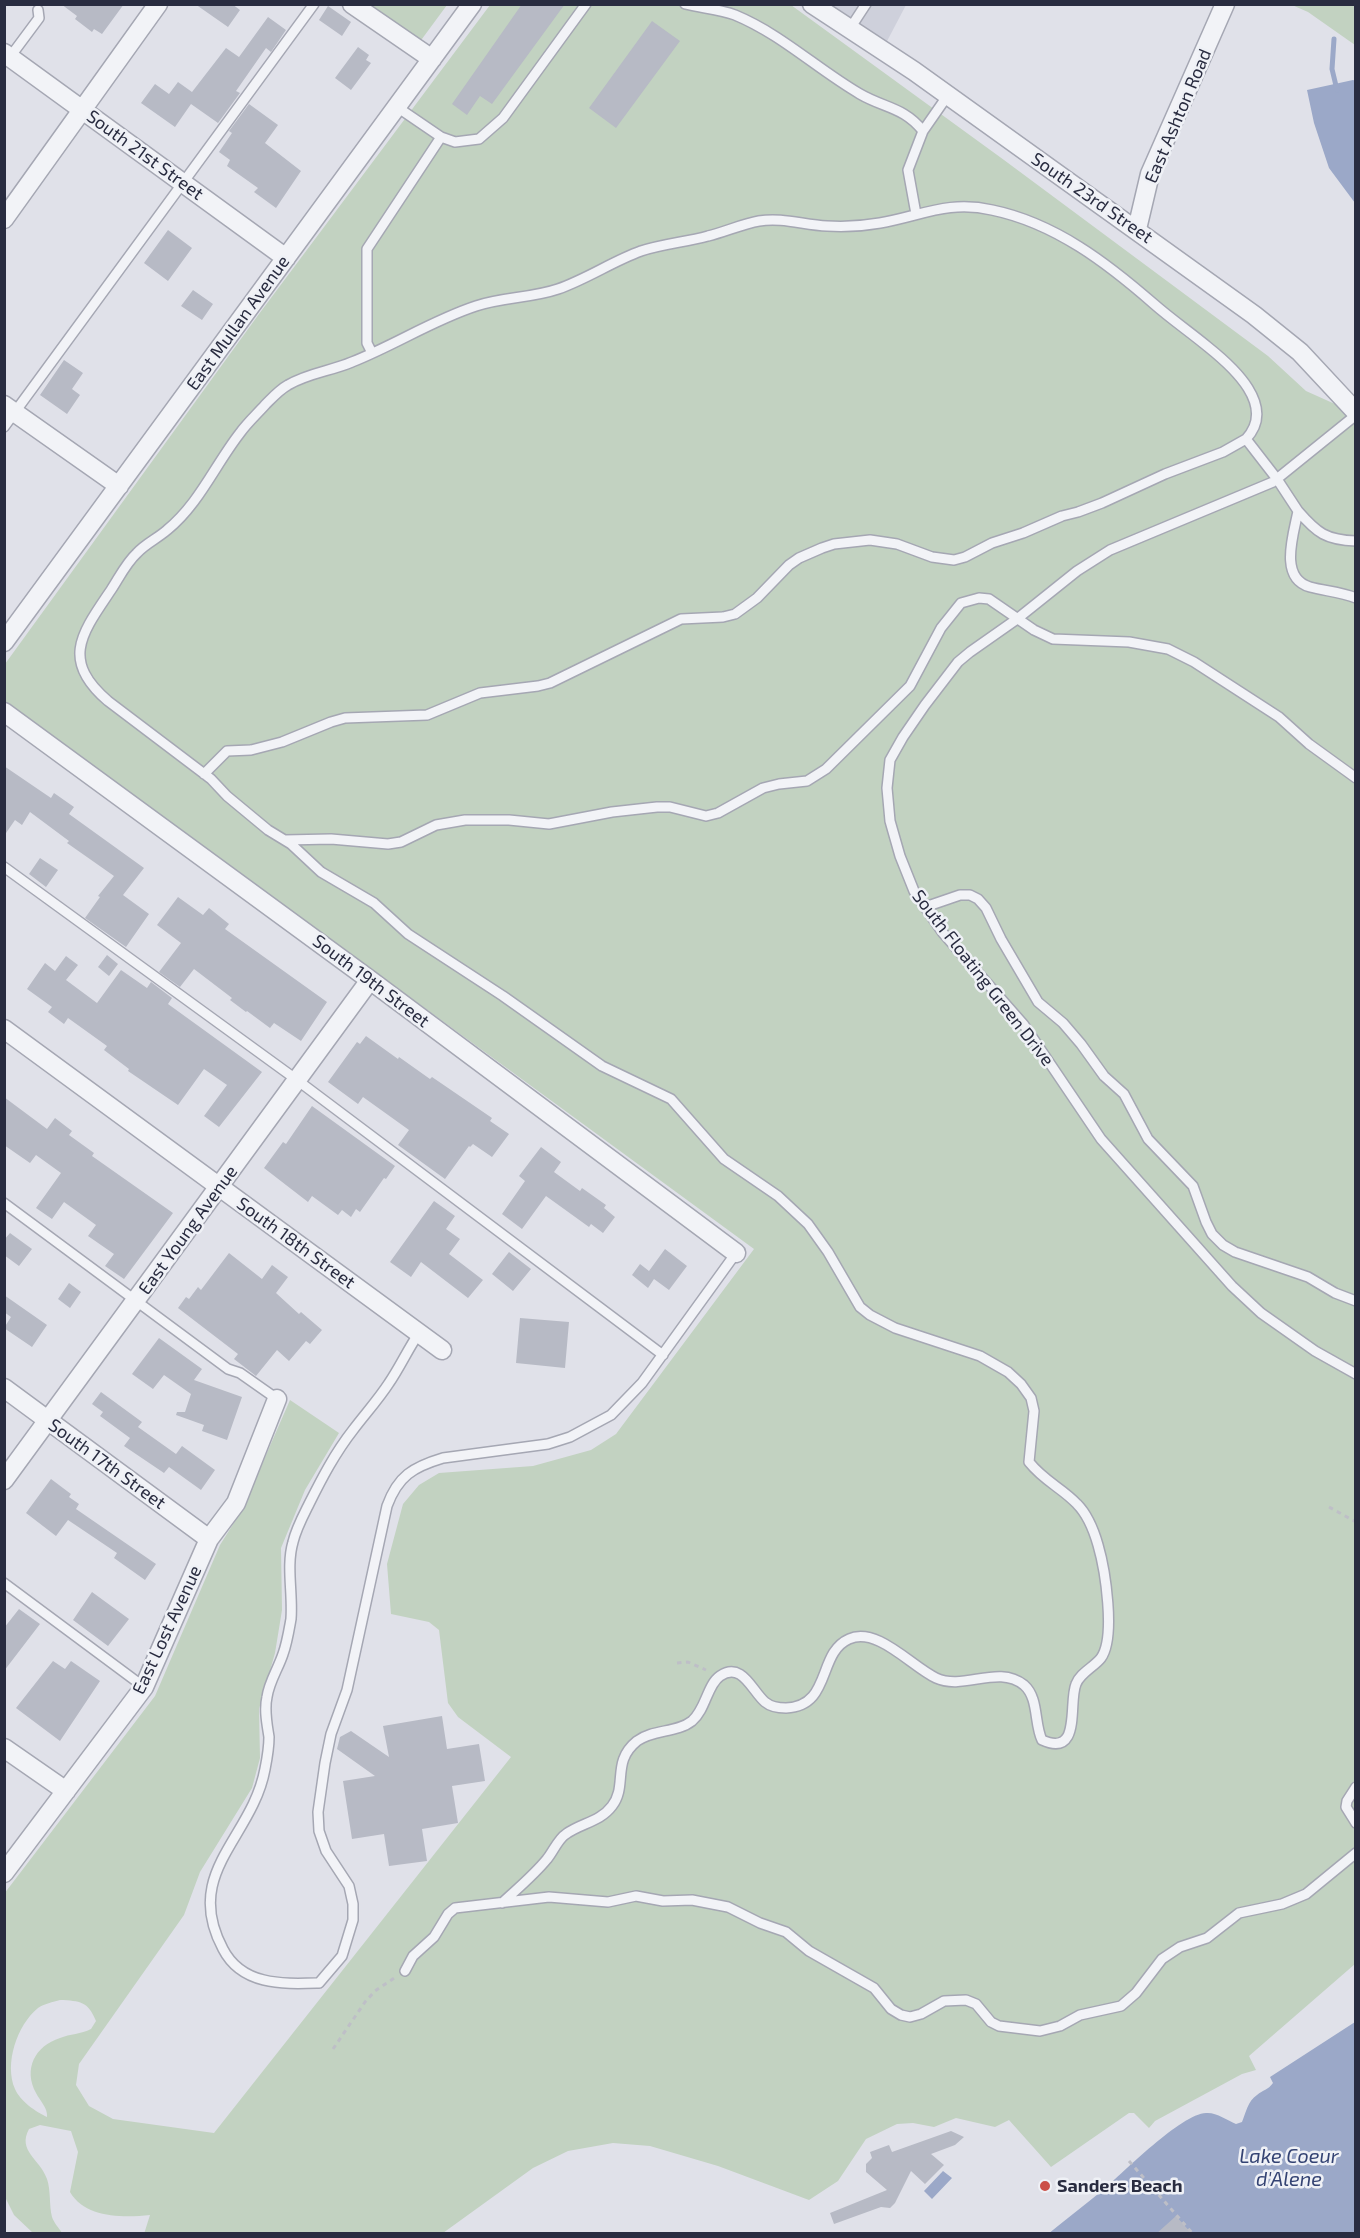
<!DOCTYPE html>
<style>
body{margin:0}
#map{position:relative;width:1360px;height:2238px;overflow:hidden;background:#e0e1e9;font-family:"Exo 2",sans-serif}
canvas{display:block}
.frame{position:absolute;inset:0;border:6px solid #292c40;pointer-events:none}
</style>
<div id="map">
<canvas width="1360" height="2238"></canvas>
<div class="frame"></div>
</div>
<script>
const ctx = document.querySelector('canvas').getContext('2d');
ctx.lineJoin = 'round';
function fillPath(path, color) {
  ctx.fillStyle = color;
  ctx.fill(path, 'evenodd');
}
function trace(path, color, width, dash) {
  ctx.strokeStyle = color;
  ctx.lineWidth = width;
  ctx.lineCap = dash ? 'butt' : 'round';
  ctx.setLineDash(dash || []);
  ctx.stroke(path);
}
function write(font, color, halo, rows, align = 'center') {
  ctx.font = font + ' "Exo 2",sans-serif';
  ctx.lineWidth = 5;
  ctx.setLineDash([]);
  ctx.textBaseline = 'middle';
  ctx.strokeStyle = halo;
  ctx.fillStyle = color;
  for (const [text, x, y, turn = 0] of rows) {
    ctx.save();
    ctx.translate(x, y);
    ctx.rotate((+turn || 0) * Math.PI / 180);
    ctx.textAlign = isNaN(turn) ? turn : align;
    if (halo) ctx.strokeText(text, 0, 0);
    ctx.fillText(text, 0, 0);
    ctx.restore();
  }
}
const built = new Path2D(`
 M830 5H906L885 45Z`);
const green = new Path2D(`
 M366 5H447L419 43Z
 M490 5H791L1004 160 1268 356 1306 391 1355 413V1964L1249 2056 1256 2070 1242 2074 1155 2121 1149 2128 1134 2113H1129L1051 2167 1009 2120 995 2127 956 2118 934 2127 913 2123 897 2124 866 2139 838 2181 809 2200 718 2166 650 2146 613 2143 568 2151 533 2168 443 2233 144 2234 150 2215C123 2218 85 2218 70 2192L78 2152 71 2131 40 2125 29 2129C17 2151 40 2159 47 2179 51 2191 49 2205 52 2217 54 2223 59 2228 62 2233H33L14 2215 5 2197 4 1894 155 1696 220 1545 242 1510 290 1400 339 1433 305 1490 281 1548 282 1610 275 1653 259 1709 260 1758 252 1788 200 1872 184 1915 79 2064 76 2085 89 2106 113 2119 214 2133 511 1757 458 1717 448 1703 439 1630 429 1622 391 1614 387 1564 403 1504 419 1485 439 1473 533 1466 591 1450 616 1434 754 1249 5 701V664L259 314ZM60 2000C80 2001 88 2001 96 2021L91 2029C81 2034 70 2034 60 2038 35 2046 23 2069 36 2093 40 2101 48 2108 47 2117 36 2112 20 2101 15 2089 4 2064 17 2025 38 2008 44 2004 53 2002 60 2000Z
 M1292 5H1355V45L1308 12Z`);
const water = new Path2D(`
 M1353 80 1356 81 1355 203 1329 168 1314 123 1307 90Z
 M1355 2022V2233L1048 2234C1066 2219 1085 2205 1103 2190 1124 2172 1181 2114 1206 2113 1216 2112 1227 2120 1236 2124L1242 2122C1246 2112 1248 2101 1257 2095 1263 2090 1268 2090 1273 2083L1270 2077Z
 M943 2171 952 2178 932 2199 924 2191Z`);
const stream = new Path2D(`
 M1334 39 1332 69 1337 90`);
const building = new Path2D(`
 M61 4H124L102 34 94 29 92 32 75 19 77 16Z
 M195 4H232L240 10 228 27Z
 M522 4H565L492 104 480 96 467 115 452 104Z
 M328 6 351 22 342 36 319 20Z
 M268 17 286 30 271 52 266 48 236 91 240 93 218 123 191 104 175 127 141 103 155 84 169 94 178 82 192 92 226 48 239 57Z
 M652 21 680 41 616 128 589 108Z
 M358 47 369 55 366 60 371 63 351 90 335 78Z
 M249 104 278 125 265 143 301 171 276 208 254 192 258 188 227 166 230 160 219 152 232 133 229 131Z
 M168 230 192 248 168 281 144 263Z
 M193 290 213 304 202 320 181 306Z
 M64 360 83 373 72 389 80 395 67 414 40 395Z
 M4 766 51 798 54 793 74 807 69 814 144 868 123 895 149 914 126 947 85 918 100 897 98 896 114 876 67 843 69 841 30 812 22 825 15 820 4 836Z
 M40 858 58 870 46 887 29 874Z
 M178 897 203 915 209 908 229 924 225 929 327 1002 301 1041 274 1023 270 1028 247 1011 246 1012 230 1000 232 998 194 969 180 987 159 972 181 943 157 925Z
 M107 955 118 964 109 976 98 967Z
 M66 956 78 965 66 980 97 1003 121 970 147 988 151 982 172 998 168 1004 262 1072 219 1127 204 1116 227 1085 204 1069 178 1105 128 1071 129 1069 104 1050 107 1046 68 1018 64 1024 48 1012 52 1007 27 989 45 963 55 971Z
 M366 1036 398 1059 399 1057 430 1079 432 1077 492 1118 490 1121 509 1134 492 1157 473 1144 470 1147 469 1146 445 1179 398 1145 409 1130 363 1097 358 1104 328 1082 357 1042 360 1044Z
 M4 1097 47 1129 55 1118 72 1131 69 1135 94 1153 92 1156 173 1213 124 1279 105 1266 114 1254 88 1236 96 1225 64 1202 52 1219 36 1208 61 1173 36 1155 30 1163 4 1145Z
 M312 1106 395 1166 386 1179 384 1178 360 1212 356 1209 351 1217 342 1210 338 1215 312 1196 308 1202 264 1168 283 1142 286 1144Z
 M541 1147 561 1162 554 1172 580 1191 582 1188 606 1205 604 1208 615 1217 603 1233 591 1224 589 1227 546 1196 522 1229 502 1214 525 1181 519 1176Z
 M434 1201 455 1216 446 1229 460 1239 449 1254 483 1280 468 1298 421 1262 411 1277 390 1262Z
 M10 1233 32 1249 19 1266 4 1255V1240Z
 M665 1249 687 1266 669 1290 654 1279 648 1288 632 1275 640 1264 649 1271Z
 M509 1252 531 1269 513 1291 492 1274Z
 M229 1253 262 1279 272 1265 288 1277 276 1293 299 1314 301 1312 322 1330 310 1344 306 1341 289 1361 277 1350 256 1376 234 1359 238 1354 178 1308 186 1297 189 1299 198 1287 201 1290Z
 M69 1283 81 1292 70 1308 58 1299Z
 M4 1295 47 1325 32 1347 4 1328 11 1317 4 1312Z
 M520 1318 569 1322 565 1368 516 1363Z
 M159 1338 202 1369 194 1380 242 1397 227 1440 202 1431 204 1425 176 1415 177 1412H185L191 1394 164 1375 153 1389 132 1374Z
 M101 1392 142 1422 138 1427 176 1454 182 1446 215 1470 201 1490 169 1467 164 1473 124 1446 130 1438 100 1416 103 1412 92 1404Z
 M51 1479 71 1494 69 1497 79 1504 76 1509 156 1564 145 1580 114 1558 117 1553 68 1520 56 1536 26 1513Z
 M92 1592 129 1619 108 1646 73 1620Z
 M19 1609 40 1624 4 1671V1628Z
 M53 1661 65 1669 71 1661 100 1681 60 1741 16 1708Z
 M442 1716 447 1749 479 1744 485 1781 452 1786 458 1823 422 1829 427 1861 389 1866 384 1834 352 1839 343 1781 375 1776 337 1749 340 1737 351 1731 389 1757 383 1726Z
 M951 2131 964 2137 955 2145 931 2154 944 2165 925 2184 911 2171 895 2203 890 2208 881 2207 834 2224 830 2213 887 2190 866 2172V2164L872 2158 870 2152 889 2145 892 2152Z
 M1176 2216 1192 2234H1156Z`);
const path = new Path2D(`
 M1329 1507 1356 1522
 M677 1663 688 1662 706 1670
 M333 2049 365 2002 375 1991 396 1977
 M1129 2161 1193 2234`);
const service = new Path2D(`
 M685 4C701 8 719 9 735 15 781 34 817 69 860 94 884 108 904 107 923 131
 M849 30 866 4
 M10 57 39 18 38 10
 M397 107 441 137 455 142 479 139 503 118 586 4
 M916 214 908 170 923 131 948 95
 M372 353 367 343V249L441 137
 M1356 415 1273 482 1110 550 1077 571 1017 619 970 652 958 662 925 705 903 737 890 760 887 788 890 821 900 856 914 891 925 907 943 933 1024 1025 1101 1139 1232 1286 1261 1313 1315 1351 1356 1374
 M4 427 314 4
 M1298 511C1317 533 1326 540 1356 541
 M204 774 227 751 251 750 282 742 331 722 345 718 427 715 480 693 538 686 550 683 681 619 723 617 735 614 757 598 789 565 799 558 822 548 834 544 870 540 897 544 932 557 954 560 965 557 992 543 1023 533 1062 516 1078 512 1102 503 1165 474 1223 452 1246 439
 M285 840 331 839 388 844 401 842 436 825 465 820H509L549 824 612 812 657 807H670L706 816 718 813 763 788 779 784 807 781 826 769 910 686 941 628 961 603 979 598 989 599 1034 630 1053 639 1129 642 1168 649 1194 662 1279 717 1309 744 1356 778
 M4 867 297 1080 663 1355
 M925 907 960 895H970L978 899 986 908 1001 939 1038 1002 1063 1023 1081 1044 1104 1076 1124 1094 1148 1139 1193 1186 1206 1222 1212 1234 1223 1245 1235 1252 1308 1277 1335 1293 1356 1301
 M4 1203 228 1369 240 1373 277 1399
 M419 1333C408 1349 400 1367 389 1383 378 1400 365 1414 353 1430 335 1453 322 1478 309 1504 303 1516 296 1529 293 1542 286 1566 293 1593 291 1619 289 1630 287 1643 283 1654 278 1669 269 1682 267 1697 264 1710 267 1724 269 1737 269 1747 267 1759 265 1769 252 1839 182 1872 223 1949 242 1986 283 1984 319 1983L342 1956 353 1920V1904L349 1886 326 1851 319 1831 318 1812 325 1763 331 1734 347 1690 387 1506C398 1476 413 1467 443 1458L548 1444 570 1437 611 1415 642 1383 736 1253
 M4 1583 144 1687
 M1356 1787 1347 1801 1346 1807 1356 1823
 M502 1903C517 1889 534 1875 547 1859 553 1852 558 1839 566 1834 581 1823 600 1822 612 1806 628 1785 611 1762 637 1741 653 1729 677 1733 692 1721 706 1709 707 1685 720 1676 742 1661 752 1691 765 1702 771 1707 779 1708 786 1708 832 1706 817 1653 849 1639 877 1626 912 1667 936 1678 964 1691 998 1664 1024 1685 1039 1698 1034 1724 1042 1740 1082 1758 1068 1703 1076 1684 1080 1673 1094 1667 1101 1658 1116 1637 1105 1569 1098 1545 1094 1531 1087 1514 1077 1504 1062 1488 1044 1481 1029 1462L1034 1411 1031 1398 1021 1384 1008 1372 980 1356 895 1328 870 1315 860 1307 828 1252 808 1224 778 1196 724 1159 671 1099 602 1066 503 996 408 934 374 903 321 872 291 844 268 830 227 796 211 779 108 701C60 660 82 633 111 590 119 578 126 563 137 553 145 544 158 538 167 530 199 504 215 465 240 433 247 423 257 414 265 405 272 398 279 390 288 385 308 373 331 371 352 362 395 345 433 320 476 306 503 297 532 298 558 289 587 279 613 261 641 251 663 244 686 242 708 236 725 232 742 224 759 221 782 217 804 225 827 226 844 227 863 226 880 223 921 216 948 200 992 210 1055 223 1107 263 1154 304 1171 319 1190 332 1208 347 1233 367 1277 406 1246 439L1277 479 1298 511C1294 533 1278 578 1310 587 1325 591 1341 592 1356 598
 M405 1971 413 1956 434 1937 448 1914 455 1908 549 1897 608 1902 636 1896 663 1901 692 1900 728 1907 760 1923 786 1932 809 1951 874 1988 891 2009 901 2015 910 2017 921 2014 944 2001 966 2000 976 2004 991 2022 999 2026 1040 2031 1060 2026 1080 2015 1121 2006 1136 1993 1162 1959 1180 1947 1207 1938 1239 1913 1282 1904 1306 1894 1356 1853`);
const minor = new Path2D(`
 M352 4 432 59
 M812 4 914 71 1254 315 1300 352 1356 412
 M4 53 286 258
 M4 219 158 4
 M1137 229 1150 174 1225 4
 M4 405 119 486
 M4 642 472 4
 M4 712 370 980 736 1253
 M4 1029 442 1350
 M4 1388 209 1539
 M4 1480 370 980
 M4 1748 66 1791
 M4 1873 144 1687 209 1539 236 1503 277 1399`);
const markers = [
 [1045,2186,6,"#cb4f47"]
];
const streetNames = [
 ["East Ashton Road",1178,116,-67],
 ["South 21st Street",145,155,36],
 ["South 23rd Street",1092,198,35],
 ["East Mullan Avenue",238,323,-54],
 ["South Floating Green Drive",983,978,52],
 ["South 19th Street",371,981,37],
 ["East Young Avenue",188,1230,-54],
 ["South 18th Street",296,1243,36],
 ["South 17th Street",107,1464,36],
 ["East Lost Avenue",167,1630,-65]
];
const poiNames = [
 ["Sanders Beach",1057,2186]
];
const waterNames = [
 ["Lake Coeur",1289,2156],
 ["d'Alene",1289,2179]
];
fillPath(built, '#ced0db');
fillPath(green, '#c2d2c1');
fillPath(water, '#9ba8c8');
trace(stream, '#9ba8c8', 5);
fillPath(building, '#b7bac5');
trace(service, '#a5a7b3', 12);
trace(minor, '#a5a7b3', 21);
trace(path, '#bebfc7', 3, [4.5, 4.5]);
trace(service, '#f2f3f7', 9);
trace(minor, '#f2f3f7', 18);
for (const [x, y, r, color] of markers) {
  const dot = new Path2D();
  dot.arc(x, y, r, 0, 2 * Math.PI);
  ctx.fillStyle = color;
  ctx.fill(dot);
  trace(dot, '#eff1f6', 2);
}
write('18px', '#292c40', '#eff1f6', streetNames);
write('bold 18px', '#292c40', '#eff1f6', poiNames, 'left');
write('italic 20px', '#344373', '#eff1f6', waterNames);
</script>
